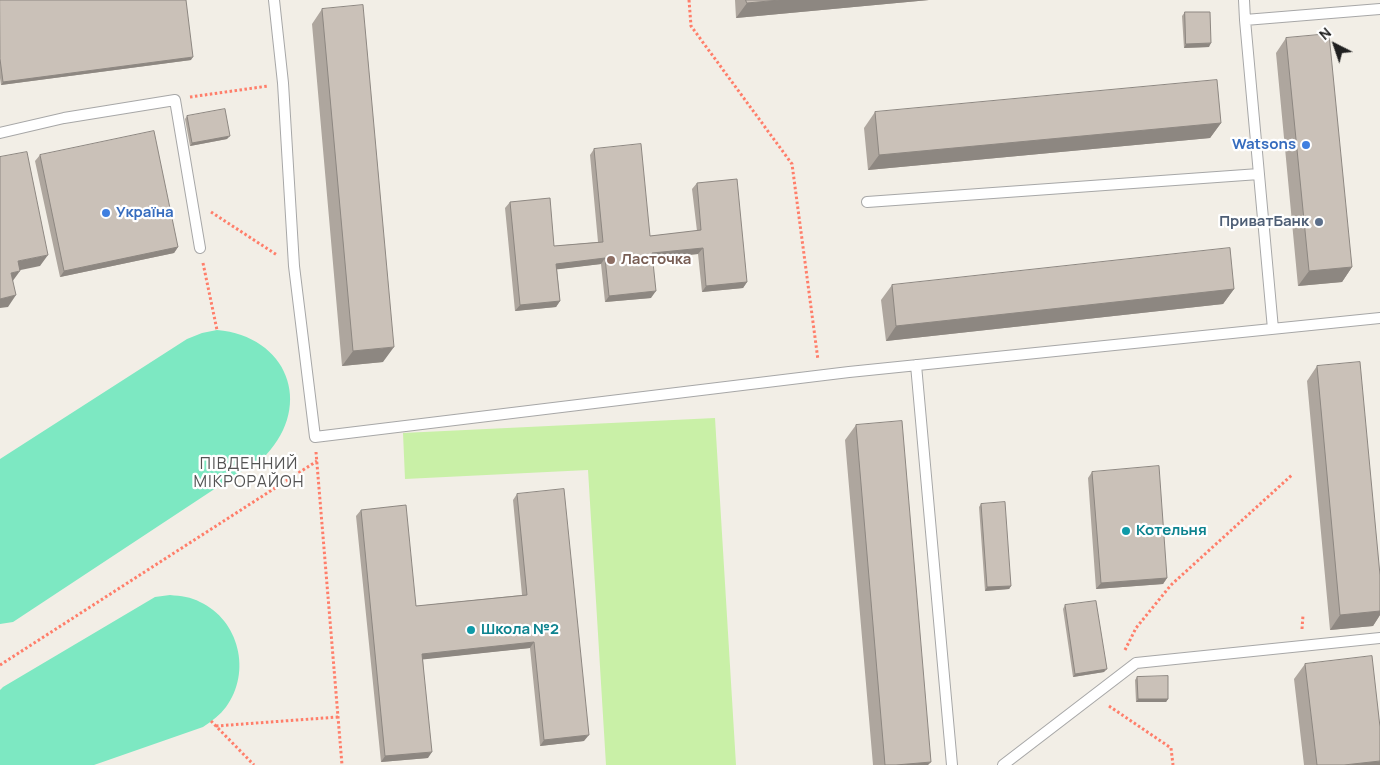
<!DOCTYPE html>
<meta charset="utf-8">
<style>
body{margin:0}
#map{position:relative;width:1380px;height:765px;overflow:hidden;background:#f2eee6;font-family:Manrope,sans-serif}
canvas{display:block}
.north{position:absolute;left:1310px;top:20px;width:50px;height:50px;-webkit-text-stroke:4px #fff;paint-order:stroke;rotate:319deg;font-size:14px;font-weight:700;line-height:20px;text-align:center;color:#202020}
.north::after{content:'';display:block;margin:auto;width:18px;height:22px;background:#202020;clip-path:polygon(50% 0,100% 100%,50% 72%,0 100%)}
</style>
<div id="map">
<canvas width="1380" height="765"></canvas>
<div class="north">N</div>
</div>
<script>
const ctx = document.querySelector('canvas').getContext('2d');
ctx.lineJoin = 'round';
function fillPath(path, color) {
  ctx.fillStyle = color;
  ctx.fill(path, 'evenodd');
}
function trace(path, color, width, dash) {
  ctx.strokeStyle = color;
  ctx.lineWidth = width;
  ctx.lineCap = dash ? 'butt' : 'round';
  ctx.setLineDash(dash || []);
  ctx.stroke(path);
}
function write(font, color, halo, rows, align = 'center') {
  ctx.font = font + ' Manrope,sans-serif';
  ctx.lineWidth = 4.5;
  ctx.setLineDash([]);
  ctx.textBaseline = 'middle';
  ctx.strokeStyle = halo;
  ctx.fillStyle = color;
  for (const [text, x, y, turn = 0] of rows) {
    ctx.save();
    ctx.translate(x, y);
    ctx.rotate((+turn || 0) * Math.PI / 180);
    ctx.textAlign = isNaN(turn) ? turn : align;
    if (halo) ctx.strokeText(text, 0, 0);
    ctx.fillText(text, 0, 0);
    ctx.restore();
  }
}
const grass = new Path2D(`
 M715 418 736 765H606L588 470 405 479 403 433Z`);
const pitch = new Path2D(`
 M217 330C287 336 314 404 266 455L13 622 0 624V459L187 339 202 333Z
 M170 595C181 596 191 597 200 602 239 620 252 672 226 707 220 715 212 721 203 727L94 765H0V690L3 687 155 597Z`);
const path = new Path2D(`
 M689 0 691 26 792 164 818 360
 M190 97 268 86
 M211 212 277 255
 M203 263 217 330
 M316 452 342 765
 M1302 629 1303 615
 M1125 650 1136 628 1171 585 1293 474
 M0 665 317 461
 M1109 706 1171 748 1173 765
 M211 721 254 765
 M216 726 338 717`);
const service = new Path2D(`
 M274 0 283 83 294 266 315 437 849 372 1380 318
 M1244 0 1245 20 1380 9
 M1245 20 1273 329
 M0 133 64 118 175 100 200 248
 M867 202 1259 174
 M916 365 952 765
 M1003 765 1136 663 1380 638`);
const wall = new Path2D(`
 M0 0 191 60 1 85 0 78Z
 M735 0H929L736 18Z
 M322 9 383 362 342 366 312 24Z
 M1185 12 1209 47 1184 48 1182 16Z
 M1286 38 1352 267 1342 282 1298 286 1276 53Z
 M875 112 1221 123 1210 138 868 170 864 128Z
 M187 116 227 139 190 146 185 119Z
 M594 149 650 236 697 231 692 189 697 183 747 282 743 288 702 292 698 254 652 258 651 298 605 302 601 264 557 269 560 301 556 307 515 311 505 208 510 202 554 246 598 242 590 155Z
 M40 155 178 247 174 253 60 277 35 161Z
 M892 285 1234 289 1223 304 886 341 881 300Z
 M1317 366 1380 575V615L1373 626 1330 630 1307 381Z
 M856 425 928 765H873L845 440Z
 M1092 472 1167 578 1163 584 1096 589 1088 478Z
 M517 494 584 741 540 746 530 648 423 659 428 758 381 762 356 516 361 510 416 606 522 595 513 500Z
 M981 504 1011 586 1009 589 985 591 979 507Z
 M1065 605 1104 672 1073 677 1063 609Z
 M1305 664 1380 765H1304L1294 679Z
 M1137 677 1168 699 1166 702H1136L1135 680Z`);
const shadedWall = new Path2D(`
 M780 0H929L736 18 747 3Z
 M1211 43 1209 47 1184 48 1186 44Z
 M193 57 191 60 1 85 3 82Z
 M1221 123 1210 138 868 170 879 155Z
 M230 136 227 139 190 146 192 143Z
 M178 247 174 253 60 277 64 271Z
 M703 248 698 254 647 259 652 253Z
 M48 255 40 266 11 272 18 261Z
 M605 258 601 264 552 270 556 264Z
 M1352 267 1342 282 1298 286 1309 271Z
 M20 271 12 282 11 273Z
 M747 282 743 288 702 292 706 286Z
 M1234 289 1223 304 886 341 896 326Z
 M656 291 651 298 605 302 609 296Z
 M16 295 8 307 0 308V299Z
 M560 301 556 307 515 311 520 305Z
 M394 347 383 362 342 366 353 351Z
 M1167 578 1163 584 1096 589 1101 583Z
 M1011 586 1009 589 985 591 987 587Z
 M1380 611V615L1373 626 1330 630 1340 615Z
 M534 642 530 648 418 660 422 654Z
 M1107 669 1104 672 1073 677 1075 674Z
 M1138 699H1168L1166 702H1136Z
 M589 735 584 741 540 746 544 740Z
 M432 752 428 758 381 762 385 756Z
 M1380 761V765H1344Z
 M931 762 928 765H896Z`);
const building = new Path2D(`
 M0 0H186L193 57 3 82 0 59Z
 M746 0H780L747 3Z
 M363 5 394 347 353 351 322 9Z
 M1185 12H1210L1211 43 1186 44Z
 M1329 34 1352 267 1309 271 1286 38Z
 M1217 80 1221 123 879 155 875 112Z
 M225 109 230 136 192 143 187 116Z
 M154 131 178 247 64 271 40 155Z
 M641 144 650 236 701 230 697 183 737 179 747 282 706 286 703 248 652 253 656 291 609 296 605 258 556 264 560 301 520 305 510 202 550 198 554 246 603 242 594 149Z
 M27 152 48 255 18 261 20 271 11 273 16 295 0 299V157Z
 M1230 248 1234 289 896 326 892 285Z
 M1360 362 1380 575V611L1340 615 1317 366Z
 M902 421 931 762 896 765H885L856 425Z
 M1159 466 1167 578 1101 583 1092 472Z
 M564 489 589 735 544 740 534 642 422 654 432 752 385 756 361 510 406 505 416 606 527 595 517 494Z
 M1005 502 1011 586 987 587 981 504Z
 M1096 601 1107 669 1075 674 1065 605Z
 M1372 656 1380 727V761L1344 765H1317L1305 664Z
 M1168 676V699H1138L1137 677Z`);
const markers = [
 [1306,145,5,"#3f7fe0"],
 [106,213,5,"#3f7fe0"],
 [1319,222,5,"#5c6f8a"],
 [611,260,5,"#8d6e63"],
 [1126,531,5,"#0f9aa8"],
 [471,630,5,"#0f9aa8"]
];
const shopNames = [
 ["Watsons",1296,145],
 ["Україна",116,213,"left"]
];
const serviceNames = [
 ["ПриватБанк",1309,222]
];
const educationNames = [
 ["Ласточка",621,260]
];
const cultureNames = [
 ["Котельня",1136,531],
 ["Школа №2",481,630]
];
const neighbourhoodNames = [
 ["ПІВДЕННИЙ",249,465],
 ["МІКРОРАЙОН",249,483]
];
fillPath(grass, '#c9f0a7');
fillPath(pitch, '#7de8c2');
trace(service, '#a7a7a7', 12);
trace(path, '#ff7e6a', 3, [2.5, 2.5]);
trace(service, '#fff', 10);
fillPath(wall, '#aea69e');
fillPath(shadedWall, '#8d8781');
fillPath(building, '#cac1b8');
trace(building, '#8d8781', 1);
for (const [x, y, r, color] of markers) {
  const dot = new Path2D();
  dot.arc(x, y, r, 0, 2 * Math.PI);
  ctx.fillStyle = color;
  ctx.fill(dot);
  trace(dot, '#fff', 2);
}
write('bold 15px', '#366cbe', '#fff', shopNames, 'right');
write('bold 15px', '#4e5e75', '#fff', serviceNames, 'right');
write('bold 15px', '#785e54', '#fff', educationNames, 'left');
write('bold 15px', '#0d838f', '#fff', cultureNames, 'left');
ctx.letterSpacing = '1px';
write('16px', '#535353', '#fff', neighbourhoodNames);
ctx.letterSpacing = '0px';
</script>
